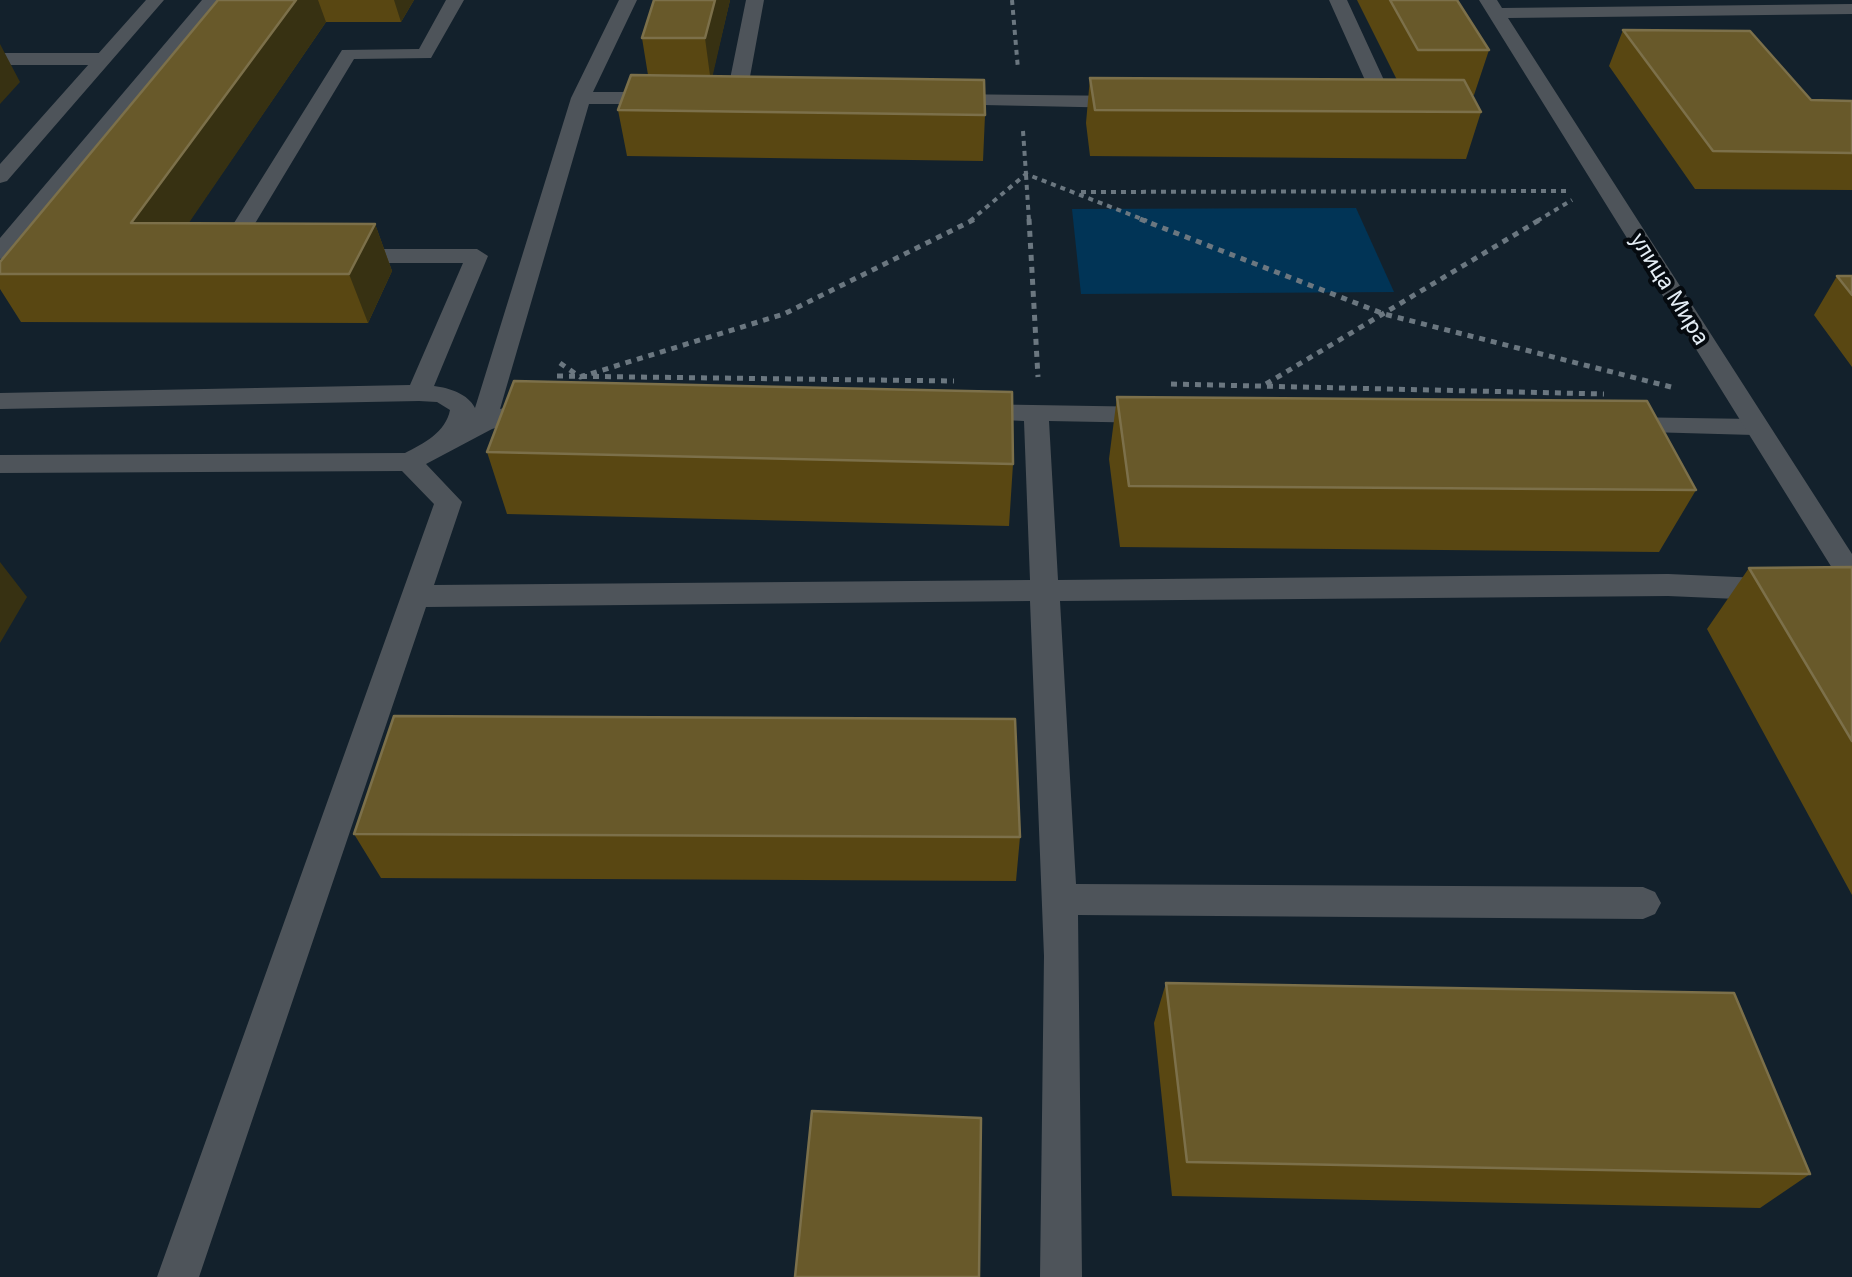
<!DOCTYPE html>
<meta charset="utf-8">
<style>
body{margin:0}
canvas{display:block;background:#13212c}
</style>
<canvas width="1852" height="1277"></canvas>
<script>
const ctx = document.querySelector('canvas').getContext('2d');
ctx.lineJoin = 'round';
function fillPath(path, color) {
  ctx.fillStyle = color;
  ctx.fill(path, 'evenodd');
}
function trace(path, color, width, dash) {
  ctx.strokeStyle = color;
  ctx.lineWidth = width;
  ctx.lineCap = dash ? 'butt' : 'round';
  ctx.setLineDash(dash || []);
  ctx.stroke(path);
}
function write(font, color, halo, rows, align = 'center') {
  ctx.font = font + ' Inter,sans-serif';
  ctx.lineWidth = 8;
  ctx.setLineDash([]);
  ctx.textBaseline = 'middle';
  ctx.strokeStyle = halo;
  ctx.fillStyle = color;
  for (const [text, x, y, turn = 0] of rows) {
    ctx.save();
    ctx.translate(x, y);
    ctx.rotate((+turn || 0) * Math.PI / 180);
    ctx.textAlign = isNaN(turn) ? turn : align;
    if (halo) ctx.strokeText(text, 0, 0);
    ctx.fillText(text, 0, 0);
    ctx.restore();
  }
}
const green = new Path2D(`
 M1356 208 1394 292 1081 294 1072 209Z`);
const pathFar1 = new Path2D(`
 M1012 0 1018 69
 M1023 131 1026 174 1147 221
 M1026 175 1029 221
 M1081 192 1568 191
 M970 221 1026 174
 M1537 221 1572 200`);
const path = new Path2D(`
 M1029 219 1038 377
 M1140 219 1384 314 1675 388
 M560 363 580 377 784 314 975 219
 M557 376 954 381
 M1171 384 1604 394
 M1266 384 1541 219`);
const service = new Path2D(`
 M202 0H220L8 257 0 259V238Z
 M446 0H464L431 58 354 59 236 255 225 262 217 260 214 255 342 50 419 49Z
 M619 0H637L593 92H663L673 98 663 104H589L500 409 540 398 553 406 549 412 492 429 426 464 462 502 434 585 1030 580 1024 421 962 418 958 412 971 404 1155 407 1168 415 1155 423 1049 421 1058 580 1668 574 1852 582V604L1668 596 1060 601 1076 884 1643 887 1655 892 1661 903 1655 914 1643 919 1078 915 1082 1277H1040L1044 956 1030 601 426 607 199 1277H157L434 504 402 471 0 473V455L405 453C423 444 446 432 450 410L437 402 419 401 0 409V393L410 385 463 263H346L335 256 346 249H477L488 256 434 386C450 388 468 394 475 408L571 98Z
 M746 0H764L747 93 762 99C754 108 734 108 726 99Z
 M1329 0H1347L1395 104 1392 108 1373 110 1363 104 1373 98Z
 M0 53H101L110 59 101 65H0Z
 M943 94 1127 96 1137 102 1127 108 936 104 933 100Z
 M1621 417 1754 419 1767 427 1754 435 1612 431 1608 425 1612 419Z`);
const minor = new Path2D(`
 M146 0H164L7 181 0 183V164Z
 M1479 0H1497L1502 8 1852 4V14L1508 18 1852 554V587L1842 584Z`);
const wall = new Path2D(`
 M218 0H414L401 22H326L188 223 375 224 392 271 368 323 21 322 0 289V262Z
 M730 0 712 76 985 115 983 161 627 156 618 110 648 75 642 38Z
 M1357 0H1457L1489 50 1474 95H1472L1481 112 1466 159 1090 156 1086 123 1090 78 1397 80Z
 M1623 30 1811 100 1852 101V190L1695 189 1609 66Z
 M1837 276H1852V367L1814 315Z
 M1117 397 1696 490 1659 552 1120 547 1109 459Z
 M487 452 1013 464 1009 526 507 514Z
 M1852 567V895L1707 629 1749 568Z
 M354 834 1020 837 1016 881 381 878Z
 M1166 983 1810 1174 1760 1208 1172 1196 1154 1023Z`);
const shadedWall = new Path2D(`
 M296 0H318L326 22 156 271 131 223Z
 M394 0H414L401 22Z
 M715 0H730L711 83 705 38Z
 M0 44 20 82 0 104Z
 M375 224 392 271 368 323 349 274Z
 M0 562 27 597 0 643Z`);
const building = new Path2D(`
 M218 0H296L131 223 375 224 349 274H0V262Z
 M654 0H715L705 38H642Z
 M1390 0H1457L1489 50H1418Z
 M1623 30 1750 31 1811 100 1852 101V153L1713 151Z
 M631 75 984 80 985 115 618 110Z
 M1090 78 1464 80 1481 112 1095 110Z
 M1837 276H1852V295Z
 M514 381 1012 392 1013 464 487 452Z
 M1117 397 1647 401 1696 490 1129 486Z
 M1852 567V741L1749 568Z
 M394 716 1015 719 1020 837 354 834Z
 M1166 983 1734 993 1810 1174 1187 1162Z
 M812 1111 981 1118 979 1277H795Z`);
const farStreetnames = [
 ["улица Мира",1669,289,58]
];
fillPath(green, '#013456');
trace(pathFar1, '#6b7780', 4, [5, 5]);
trace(path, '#6b7780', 5, [6, 6]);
fillPath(service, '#4e545a');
fillPath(minor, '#4e545a');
fillPath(wall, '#594712');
fillPath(shadedWall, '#373112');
fillPath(building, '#68592a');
trace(building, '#7c704a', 2.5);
write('22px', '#e4edf5', '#050a0f', farStreetnames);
</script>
